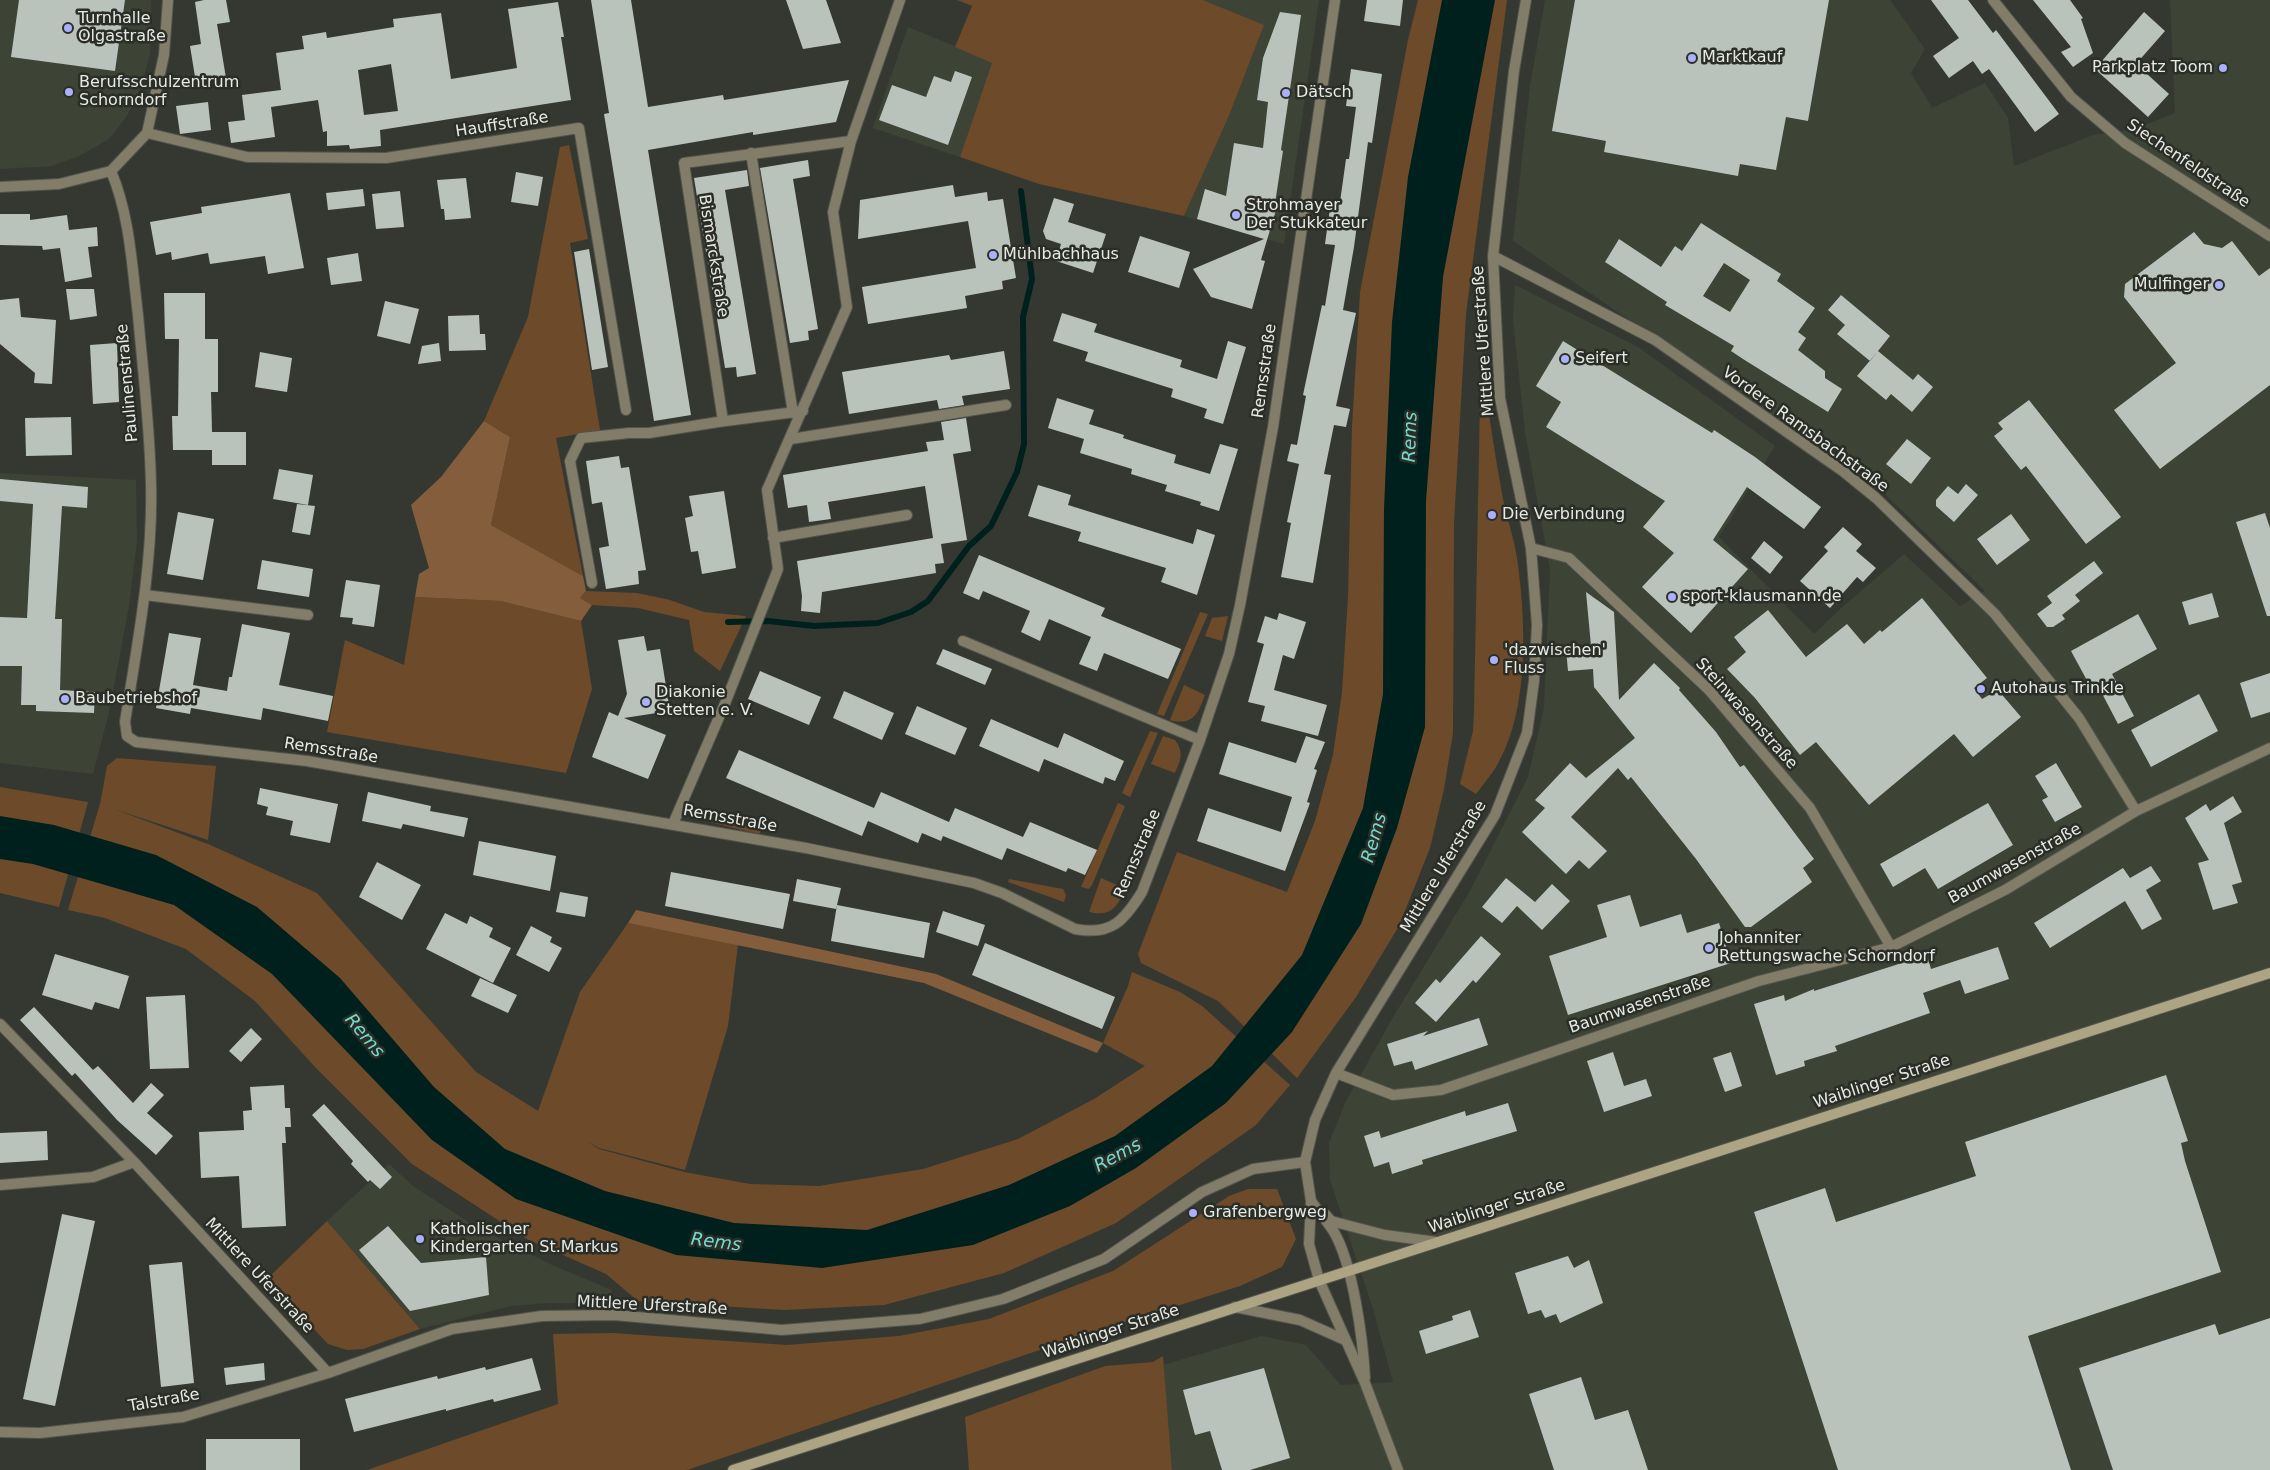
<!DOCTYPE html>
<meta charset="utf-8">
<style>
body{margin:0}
canvas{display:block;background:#353830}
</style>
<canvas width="2270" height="1470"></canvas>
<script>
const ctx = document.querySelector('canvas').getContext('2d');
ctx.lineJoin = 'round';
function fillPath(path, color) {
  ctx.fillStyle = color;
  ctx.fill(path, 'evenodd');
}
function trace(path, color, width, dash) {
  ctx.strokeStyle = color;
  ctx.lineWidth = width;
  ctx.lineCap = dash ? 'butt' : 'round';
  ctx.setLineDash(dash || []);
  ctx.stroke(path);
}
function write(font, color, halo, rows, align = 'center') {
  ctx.font = font + ' "DejaVu Sans",sans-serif';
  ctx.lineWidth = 5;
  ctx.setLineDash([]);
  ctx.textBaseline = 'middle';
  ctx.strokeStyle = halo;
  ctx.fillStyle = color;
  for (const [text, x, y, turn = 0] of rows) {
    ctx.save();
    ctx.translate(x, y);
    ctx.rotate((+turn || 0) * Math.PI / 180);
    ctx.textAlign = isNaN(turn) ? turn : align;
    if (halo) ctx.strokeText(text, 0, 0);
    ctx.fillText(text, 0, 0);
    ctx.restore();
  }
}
const built = new Path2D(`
 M0 0H151L150 55 143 79 134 104 124 120 109 139 79 156 52 166 0 169Z
 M1203 0H1319L1284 244 1184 216 1228 118 1263 25Z
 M1545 0H1890L1925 49 1911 73 1932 108 1985 83 2008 118 2014 166 2093 135 2133 130 2175 113 2170 0H2270V1470H1172L1163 1365 1261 1336 1306 1345 1341 1385 1393 1382 1374 1312 1330 1180 1329 1143 1345 1103 1392 1019 1470 891 1528 777 1544 708 1550 570 1525 432 1513 319 1515 285 1638 347 1775 446 1719 537 1814 634 1839 610 1904 554 1960 606 1985 591 1881 490 1513 241 1530 86Z
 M908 27 993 62 960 157 873 128Z
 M0 473 136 480 137 541 129 606 109 712 93 774 0 763Z
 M389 1164 413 1186 476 1227 554 1266 612 1290 610 1303H546L510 1306 420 1329 327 1221Z`);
const green = new Path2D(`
 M957 0H1203L1264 25 1228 118 1184 216 1039 184 960 157 992 63 955 47 972 6Z
 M1418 0H1507L1466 314 1454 523 1453 733 1444 789 1430 848 1399 926 1356 997 1297 1078 1218 1001 1141 963 1138 954 1177 852 1287 892 1315 821 1333 755 1342 692 1348 597 1352 427 1360 292 1408 40Z
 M569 145 588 239 570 243 600 430 556 438 583 576 491 525 510 437 484 421 528 317 560 147Z
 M1481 349C1486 400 1494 449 1503 499 1507 519 1514 538 1517 558 1526 621 1530 711 1496 767 1490 776 1483 785 1476 794L1460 784 1473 731 1474 711Z
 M586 591 637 593 670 600 704 612 746 616 720 671 694 651 689 620 638 608 592 605 580 598Z
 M415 597 500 601 581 621 592 689 566 773 327 732 345 640 404 665Z
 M1200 612 1208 614 1164 716 1157 714Z
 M1228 616 1222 641 1205 636 1212 618Z
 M1184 685 1205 695C1198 714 1193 726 1170 720Z
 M1150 731 1158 733 1130 797 1122 793Z
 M1163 736 1175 740C1184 752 1181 760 1175 773L1151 764Z
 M117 758 216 766 208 840 114 809 208 844 317 893 476 1072 538 1111 580 992 628 923 738 944 728 1026 685 1170 599 1148 586 1141 599 1149 684 1172 750 1184 819 1186 923 1169 1018 1139 1094 1099 1145 1066 1103 1043 1128 986 1132 972 1180 992 1202 1006 1290 1085 1256 1125 1116 1223 1004 1273 884 1305 784 1310 638 1301 606 1274 527 1239 412 1164 315 1067 255 1001 186 949 105 918 68 910 100 804 107 766Z
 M0 787 88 802 59 907 0 893Z
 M1118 803 1125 806 1092 885 1089 889 1081 887Z
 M720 812 762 829 759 834 709 822 716 813Z
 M1101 878 1126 889C1116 907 1112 917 1089 912Z
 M1009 879 1063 889 1066 895 1064 902 1008 882Z
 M1248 1189H1277L1296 1239 1282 1267 1240 1286 1063 1342 687 1470H367L558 1404 553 1334 612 1333 787 1345 899 1336 989 1319 1113 1271 1229 1196Z
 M327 1221 420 1329 363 1349 347 1350 328 1344 267 1279Z
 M1163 1356 1172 1470H969L965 1417 1105 1366 1153 1362Z`);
const forest = new Path2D(`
 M484 421 510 437 491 525 583 576 586 591 580 598 592 605 581 621 500 601 415 597 419 574 429 568 411 505 441 477Z
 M636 910 936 974 1103 1043 1097 1053 924 983 628 923Z`);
const water = new Path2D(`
 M1442 0H1495L1443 277 1426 501 1425 727 1397 828 1361 924 1292 1032 1226 1103 1136 1168 1070 1206 973 1245 822 1268 676 1255 516 1199 432 1140 272 974 174 905 33 864 0 859V816L54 825 156 855 257 907 340 978 434 1087 505 1149 605 1191 734 1223 867 1230 1009 1185 1115 1136 1212 1066 1302 955 1363 808 1383 694 1384 509 1392 322 1408 177Z`);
const stream = new Path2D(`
 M728 622 768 621 814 626 878 623 911 612 928 601 969 546 991 526 1017 472 1024 444 1023 317 1032 279 1021 191`);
const building = new Path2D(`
 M19 0H125L115 71 11 57Z
 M204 0H226L230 22 217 24 226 78 196 83 190 46 201 44 195 2Z
 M591 0H631L648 107 723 95 724 100 849 80 836 122 753 135V132L648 150 691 415 654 421 604 114 609 113Z
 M786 0H826L841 43 803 49Z
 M1367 0H1403L1400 26 1364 21Z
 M1575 0H1829L1808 121 1786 117 1776 170 1740 164 1738 176 1604 152 1606 141 1552 131Z
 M1931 0H1968L1993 33 1996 30 2059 114 2035 132 1989 69 1982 74 1973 61 1949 78 1933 56 1959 38Z
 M2033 0H2070L2083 18 2081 19 2093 53 2073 67 2061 52 2071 47Z
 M558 2 564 37H561L571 100 380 130 381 146 350 149 349 145 327 146V131L323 132 318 100 271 107 275 137 231 143 228 122 245 120 242 95 281 90 276 53 304 49 302 36 326 32 327 38 394 27 393 19 441 13 451 79 517 68 508 9ZM391 64 398 111 364 115 358 70Z
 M1280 12 1301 15 1281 150 1283 151 1274 210H1276L1261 260 1265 261 1252 309 1211 297 1193 269 1264 239 1197 219 1205 189 1226 196 1234 143 1263 148 1268 102 1257 100 1263 58Z
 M2144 12 2165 31 2136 64 2169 94 2148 117 2095 69Z
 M1351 69 1382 74 1372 143 1368 142 1354 247 1343 310 1356 313 1336 406 1350 409 1346 427 1334 425 1324 474 1331 475 1313 583 1281 577 1291 523 1287 522 1299 464 1287 461 1291 444 1297 445 1306 396 1303 395 1322 305 1325 306 1335 245 1325 244 1331 201 1340 202 1346 159H1349L1356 107 1346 106Z
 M955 71 972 77 948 145 879 120 892 85 926 97 934 76 951 82Z
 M208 102 211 130 180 134 176 106Z
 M808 160 810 176 793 179 818 329 808 331 809 340 790 343 760 168Z
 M747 170 749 186 725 190 756 374 737 377 736 367 725 368 694 178Z
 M516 172 543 177 538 206 511 202Z
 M466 178 471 218 445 220 444 209H441L437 180Z
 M953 185 955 197 987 192 988 201 1003 199 1016 278 1002 281 1003 289 965 296 967 308 868 324 862 287 976 268 968 221 858 239 860 200Z
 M363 189 365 206 328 210 326 193Z
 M400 191 404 227 376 229 372 194Z
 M290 193 304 268 268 274 265 256 210 264 208 253 172 260 171 252 156 255 150 222 202 213 201 207Z
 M1054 198 1074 204 1068 222 1106 234 1093 273 1056 261 1061 244 1046 239 1043 231Z
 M0 214H30V220L67 215 69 230 97 227 98 246 88 247 92 277 65 282 60 248 43 250 42 246 0 245Z
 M1701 223 1781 274 1777 281 1815 308 1798 332 1806 338 1798 350 1825 371V378L1842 389 1828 412 1743 359 1731 351 1734 346 1665 305 1667 302 1605 262 1619 239 1661 267 1675 246 1682 251ZM1724 263 1750 280 1730 312 1703 296Z
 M2194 232 2204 244 2222 248 2232 241 2259 276 2270 268V385L2160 469 2114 410 2176 363 2124 297 2125 284Z
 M1140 236 1190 252 1179 288 1128 272Z
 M589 249 608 367 592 370 574 252Z
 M358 253 362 281 331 285 327 258Z
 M66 289H94L97 316 70 320Z
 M164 293H205V339H218V392H211L212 432H246V465H212V450H173L172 416H178L179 339H165Z
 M1841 295 1890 336 1870 361 1837 334 1845 325 1828 310Z
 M19 298 21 317 56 320 52 384 34 383 35 373 0 344V300Z
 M385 301 419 309 410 344 377 336Z
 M1062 313 1097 324 1094 332 1182 360 1180 367 1217 379 1228 341 1246 347 1223 424 1204 418 1207 409 1171 397 1173 389 1085 361 1088 352 1053 341Z
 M479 315 480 334H485L486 350 449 351 448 316Z
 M1563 341 1712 433 1714 430 1755 457 1821 507 1804 529 1747 487 1713 540 1748 569 1691 633 1642 587 1674 553 1643 527 1665 501 1546 427 1561 402 1536 386Z
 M117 343 119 402 93 404 90 345Z
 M439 343 441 361 418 364 422 346Z
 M1004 351 1010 389 962 396 964 405 939 409 937 400 849 414 842 372 949 355 951 360Z
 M1878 351 1913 380 1918 374 1933 387 1912 412 1891 394 1886 400 1857 376Z
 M260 352 292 358 287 392 255 387Z
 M1057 398 1094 410 1089 424 1124 435 1123 438 1176 455 1174 463 1210 474 1220 444 1238 449 1219 511 1200 505 1201 502 1165 491 1167 485 1131 474 1132 469 1080 453 1084 439 1048 428Z
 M2029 400 2121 517 2086 544 2026 466 2021 470 1994 436 2003 429 1998 423Z
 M71 417 72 455 26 456 25 418Z
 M966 418 971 451 953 454 967 540 941 544 944 563 935 564 936 573 822 592 820 613 801 611 802 596 797 561 933 538 925 486 828 502 831 519 809 522 807 505 788 508 783 475 928 451 926 442 944 440 941 422Z
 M1907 439 1931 458 1911 484 1886 464Z
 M619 456 621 468 629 467 646 570 638 571 639 584 606 589 599 548 609 546 602 502 592 504 586 461Z
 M279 469 313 475 308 505 273 499Z
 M0 479 88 487 87 508 62 506 55 619H62L60 690 95 692 94 713 36 711V705H21L22 666H0V617L27 618 33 504 0 501Z
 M1966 484 1978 495 1954 522 1936 506V500L1948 486 1958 494Z
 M1038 485 1071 495 1068 505 1193 544 1197 529 1215 535 1197 595 1161 582 1166 568 1078 541 1081 532 1028 516Z
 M724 491 736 568 702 574 698 551 691 552 685 518 693 516 689 496Z
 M297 504 315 506 310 535 292 532Z
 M178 512 214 519 203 580 167 574Z
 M2265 513 2270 528V616H2267L2236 522Z
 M2011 514 2030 540 1997 565 1977 539Z
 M1843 527 1862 544 1856 551 1876 568 1863 582 1857 577 1830 608 1800 581 1828 551 1824 547Z
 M1764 541 1783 557 1770 574 1751 558Z
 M979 555 1105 608 1101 616 1181 649 1168 679 1104 653 1097 671 1079 664 1091 637 1049 619 1040 641 1021 632 1030 611 983 591 979 600 963 593Z
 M262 560 313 569 309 597 257 589Z
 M2094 561 2103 573 2075 595 2080 601 2062 615 2065 619 2053 627H2047L2037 614 2052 603 2047 596Z
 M346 580 380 585 374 627 352 624 353 618 340 617Z
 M1586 592 1614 612 1619 700 1654 663 1680 688 1679 690 1716 732 1740 767 1744 765 1814 859 1803 868 1812 882 1751 927H1745L1696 859 1631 777 1628 780 1618 768 1571 817 1607 851 1589 869 1579 860 1566 874 1522 832 1545 808 1535 800 1570 763 1586 778 1635 738 1594 687 1593 669 1568 671 1566 649 1591 646Z
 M2212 593 2219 617 2189 625 2182 602Z
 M1922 598 1987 678 1974 688 1982 699 1998 690 2021 717 1973 757 1954 734 1869 805 1816 742 1800 755 1755 698 1727 669 1746 652 1734 637 1768 610 1806 657 1847 624 1864 644 1880 630 1882 632Z
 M1279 613 1306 622 1294 659 1283 655 1274 690 1327 705 1318 736 1261 721 1265 706 1248 702 1264 644 1257 642 1265 616 1277 620Z
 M2138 614 2157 649 2112 674 2134 716 2118 724 2096 682 2090 686 2071 651Z
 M242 624 290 633 279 685 333 696 328 721 263 708 261 720 191 708 190 714 156 708 169 633 201 638 193 685 227 691 229 677H232Z
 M644 636 647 651 660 649 670 711 624 718 666 735 648 779 592 757 609 712 618 716 627 694 618 640Z
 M943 649 992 669 985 685 936 664Z
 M760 671 821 697 809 725 748 699Z
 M2270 673V712L2251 718 2240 683Z
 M844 691 894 713 882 740 833 718Z
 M2199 694 2218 731 2151 767 2131 730Z
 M917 706 967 728 955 755 905 734Z
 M991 719 1058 748 1064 733 1124 761 1115 781 1105 777 1103 784 1044 759 1039 772 979 746Z
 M1306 736 1325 742 1314 769 1317 770 1307 802 1310 803 1285 871 1197 841 1208 808 1281 832 1292 797 1219 774 1229 742 1296 763Z
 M739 750 874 808 881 792 949 822 955 808 1023 837 1030 822 1097 850 1085 875 1068 868 1066 872 1007 848 1002 860 943 836 941 841 922 833 918 843 868 821 862 836 726 778Z
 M2056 763 2082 807 2055 822 2042 800 2048 797 2035 776Z
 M260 788 338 804 330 843 290 835 293 821 266 815 268 807 257 804Z
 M368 792 431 806 430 811 468 818 464 837 403 824 401 829 362 821Z
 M2233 796 2242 812 2224 823 2242 882 2232 885 2238 903 2213 910 2198 863 2209 860 2185 818 2206 804 2210 811Z
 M1988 803 2013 845 1938 889 1925 868 1893 887 1880 864Z
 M479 841 556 856 550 891 473 875Z
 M377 862 421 885 402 920 359 897Z
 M2151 866 2161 881 2146 890 2162 919 2142 930 2125 901 2050 948 2034 923 2123 868 2130 878Z
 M671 872 790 894 783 929 665 906Z
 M1506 878 1535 902 1552 884 1570 901 1542 930 1517 906 1502 923 1482 907Z
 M797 879 841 888 836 909 793 901Z
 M560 892 588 897 585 917 556 912Z
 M1630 895 1640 927 1681 914 1687 933 1719 923 1731 963 1568 1015 1549 956 1607 937 1597 905Z
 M837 905 930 923 924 958 831 941Z
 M943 911 985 925 978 946 936 932Z
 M445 913 467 924 470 916 493 928 489 937 511 948 493 983 426 949Z
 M531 926 552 937 550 942 562 948 549 972 516 955Z
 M1481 936 1501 954 1476 983 1473 980 1436 1022 1415 1003 1436 979 1440 983Z
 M985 943 1115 997 1102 1029 972 975Z
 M1998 947 2009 979 1965 994 1960 980 1923 993 1930 1013 1835 1046 1837 1051 1804 1061 1805 1066 1776 1075 1754 1004 1784 995 1785 1001 1814 989V991L1927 955 1931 969Z
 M55 954 129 976 119 1009 95 1002 92 1010 42 995Z
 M480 978 517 995 508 1013 471 996Z
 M185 995 189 1068 150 1069 146 997Z
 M34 1007 93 1070 98 1066 133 1103 151 1083 164 1095 147 1113 173 1136 156 1155 117 1120 75 1073 72 1076 20 1020Z
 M1479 1018 1488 1045 1415 1070 1412 1061 1394 1066 1387 1044 1428 1031 1423 1036Z
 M251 1028 262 1039 241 1062 229 1051Z
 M1613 1052 1624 1086 1646 1079 1652 1096 1604 1112 1587 1061Z
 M1731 1052 1742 1086 1725 1092 1713 1058Z
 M2166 1075 2188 1141 2181 1143 2185 1161 2221 1272 2028 1336 2071 1470H1838L1754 1212 1825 1188 1836 1222 1976 1176 1965 1142Z
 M284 1085 285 1108H290L291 1127H285L286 1143H282L286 1226 242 1228 239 1176 201 1178 199 1132 244 1130 243 1111 252 1110 250 1087Z
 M1508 1103 1517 1131 1422 1160 1423 1164 1392 1174 1389 1162 1374 1167 1364 1136 1379 1131 1381 1138 1465 1111 1466 1116Z
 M324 1104 392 1177 380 1189 370 1180 368 1182 351 1164 353 1161 312 1115Z
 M47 1131 48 1160 0 1163V1133Z
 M62 1214 95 1221 55 1406 23 1399Z
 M388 1226 421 1263 486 1257 489 1295 410 1311 359 1250Z
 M1568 1256 1574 1268 1589 1260 1603 1303 1560 1323 1556 1314 1545 1318 1541 1310 1528 1314 1515 1273Z
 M182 1262 194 1383 161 1387 149 1265Z
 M1470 1310 1479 1337 1426 1354 1419 1331 1453 1320 1452 1316Z
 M2270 1318V1470H2113L2079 1368 2215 1324 2219 1335Z
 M532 1358 541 1390 494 1402 493 1399 446 1411V1409L354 1432 345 1399 437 1376 438 1379 485 1367 486 1370Z
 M264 1363 265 1380 226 1385 224 1368Z
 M1264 1368 1290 1458 1250 1470H1222L1210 1431 1195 1435 1183 1390Z
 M1581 1377 1595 1420 1628 1410 1648 1470H1554L1529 1394Z
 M206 1439H300V1470H206Z`);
const street = new Path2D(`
 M1993 0 2071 97 2125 143 2270 236
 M147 133 247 157 386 158 579 128 626 410
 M851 141 900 0
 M751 153 793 413
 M111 171C130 216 132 267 138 315 143 372 150 428 151 485 153 564 137 645 125 722L127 736 136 742 307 761 806 848 974 883 1002 893 1075 929C1111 936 1124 921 1142 892L1200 740 1229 654 1240 605 1273 427 1335 0
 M0 187 59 184 111 171 147 133 164 55 168 0
 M1493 256 1655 340 1844 472 1876 498 1995 614 2079 718 2136 811
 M791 439 1006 405
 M773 538 907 515
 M1531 548 1569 558 1709 690 1810 808 1891 947
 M592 583 570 461 581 438 629 433H649L718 422 803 411
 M145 595 308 615
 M963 641 1200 740
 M673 824 726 701 778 569 767 490 847 307 833 212 851 141 684 163 723 421
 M0 1024 134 1162 328 1373
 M1336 1073 1393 1095 1441 1090 1759 981 1891 947 2005 890 2136 811 2270 748
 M0 1185 93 1177 134 1162
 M1311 1201C1318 1211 1327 1221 1334 1232 1353 1265 1363 1339 1365 1378
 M1326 1215 1331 1221 1385 1235 1437 1242
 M1235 1307 1300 1320 1345 1340
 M0 1432 40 1433 183 1417 328 1373 452 1329 542 1316 614 1315 782 1330 920 1319 1003 1299 1104 1259 1202 1192 1253 1169 1305 1162
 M1398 1470 1365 1383 1319 1280 1309 1244 1311 1201 1305 1162 1315 1120 1336 1073 1495 815 1527 733 1534 681 1537 625 1531 548 1500 398 1493 256 1514 71 1526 0`);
const secondary = new Path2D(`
 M733 1470 2270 973`);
const markers = [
 [68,28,5,"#aab0fb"],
 [1692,58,5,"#aab0fb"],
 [2223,68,5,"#aab0fb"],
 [69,92,5,"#aab0fb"],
 [1286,93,5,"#aab0fb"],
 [1236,215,5,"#aab0fb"],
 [993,255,5,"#aab0fb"],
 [2219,285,5,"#aab0fb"],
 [1565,359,5,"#aab0fb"],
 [1492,515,5,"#aab0fb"],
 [1672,597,5,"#aab0fb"],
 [1494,660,5,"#aab0fb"],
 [1981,689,5,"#aab0fb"],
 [65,699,5,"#aab0fb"],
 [646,702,5,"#aab0fb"],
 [1709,948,5,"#aab0fb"],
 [1193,1213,5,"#aab0fb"],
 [420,1239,5,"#aab0fb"]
];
const poiNames = [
 ["Turnhalle",78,19],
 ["Olgastraße",78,37],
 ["Marktkauf",1702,58],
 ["Parkplatz Toom",2213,68,"right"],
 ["Berufsschulzentrum",79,83],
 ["Schorndorf",79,101],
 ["Dätsch",1296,93],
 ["Strohmayer",1246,206],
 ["Der Stukkateur",1246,224],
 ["Mühlbachhaus",1003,255],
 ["Mulfinger",2209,285,"right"],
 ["Seifert",1575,359],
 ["Die Verbindung",1502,515],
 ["sport-klausmann.de",1682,597],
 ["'dazwischen'",1504,651],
 ["Fluss",1504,669],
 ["Autohaus Trinkle",1991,689],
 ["Diakonie",656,693],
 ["Stetten e. V.",656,711],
 ["Baubetriebshof",75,699],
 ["Johanniter",1719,939],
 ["Rettungswache Schorndorf",1719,957],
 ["Grafenbergweg",1203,1213],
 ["Katholischer",430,1230],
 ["Kindergarten St.Markus",430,1248]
];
const streetNames = [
 ["Hauffstraße",502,125,-9],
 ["Siechenfeldstraße",2188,164,34],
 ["Bismarckstraße",713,256,81],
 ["Mittlere Uferstraße",1484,341,-94],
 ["Remsstraße",1265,371,-82],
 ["Paulinenstraße",128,383,-95],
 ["Vordere Ramsbachstraße",1805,430,36],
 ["Steinwasenstraße",1746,714,48],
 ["Remsstraße",331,751,9],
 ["Remsstraße",730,819,10],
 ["Remsstraße",1138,854,-67],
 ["Baumwasenstraße",2015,864,-29],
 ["Mittlere Uferstraße",1444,867,-59],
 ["Baumwasenstraße",1640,1005,-19],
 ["Waiblinger Straße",1882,1082,-18],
 ["Waiblinger Straße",1497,1207,-18],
 ["Mittlere Uferstraße",259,1276,47],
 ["Mittlere Uferstraße",652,1306,3],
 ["Waiblinger Straße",1111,1332,-18],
 ["Talstraße",164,1401,-10]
];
const waterNames = [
 ["Rems",1411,437,-88],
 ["Rems",1375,838,-74],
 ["Rems",364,1036,50],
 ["Rems",1118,1156,-29],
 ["Rems",716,1243,7]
];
fillPath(built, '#3d4335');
fillPath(green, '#6d4a2a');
fillPath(forest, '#845e3c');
fillPath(water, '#00201d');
trace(stream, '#00201d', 6);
fillPath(building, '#b9c3bc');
trace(street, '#51544d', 12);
trace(secondary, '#51544d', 12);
trace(street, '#827d68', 10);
trace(secondary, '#ada483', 10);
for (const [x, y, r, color] of markers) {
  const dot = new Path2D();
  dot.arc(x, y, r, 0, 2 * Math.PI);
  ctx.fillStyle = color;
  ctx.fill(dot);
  trace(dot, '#2b2e26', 2);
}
write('16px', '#e7eae4', '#2b2e26', poiNames, 'left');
write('16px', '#e7eae4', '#2b2e26', streetNames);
write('italic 18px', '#72dbd1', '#2b2e26', waterNames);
</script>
